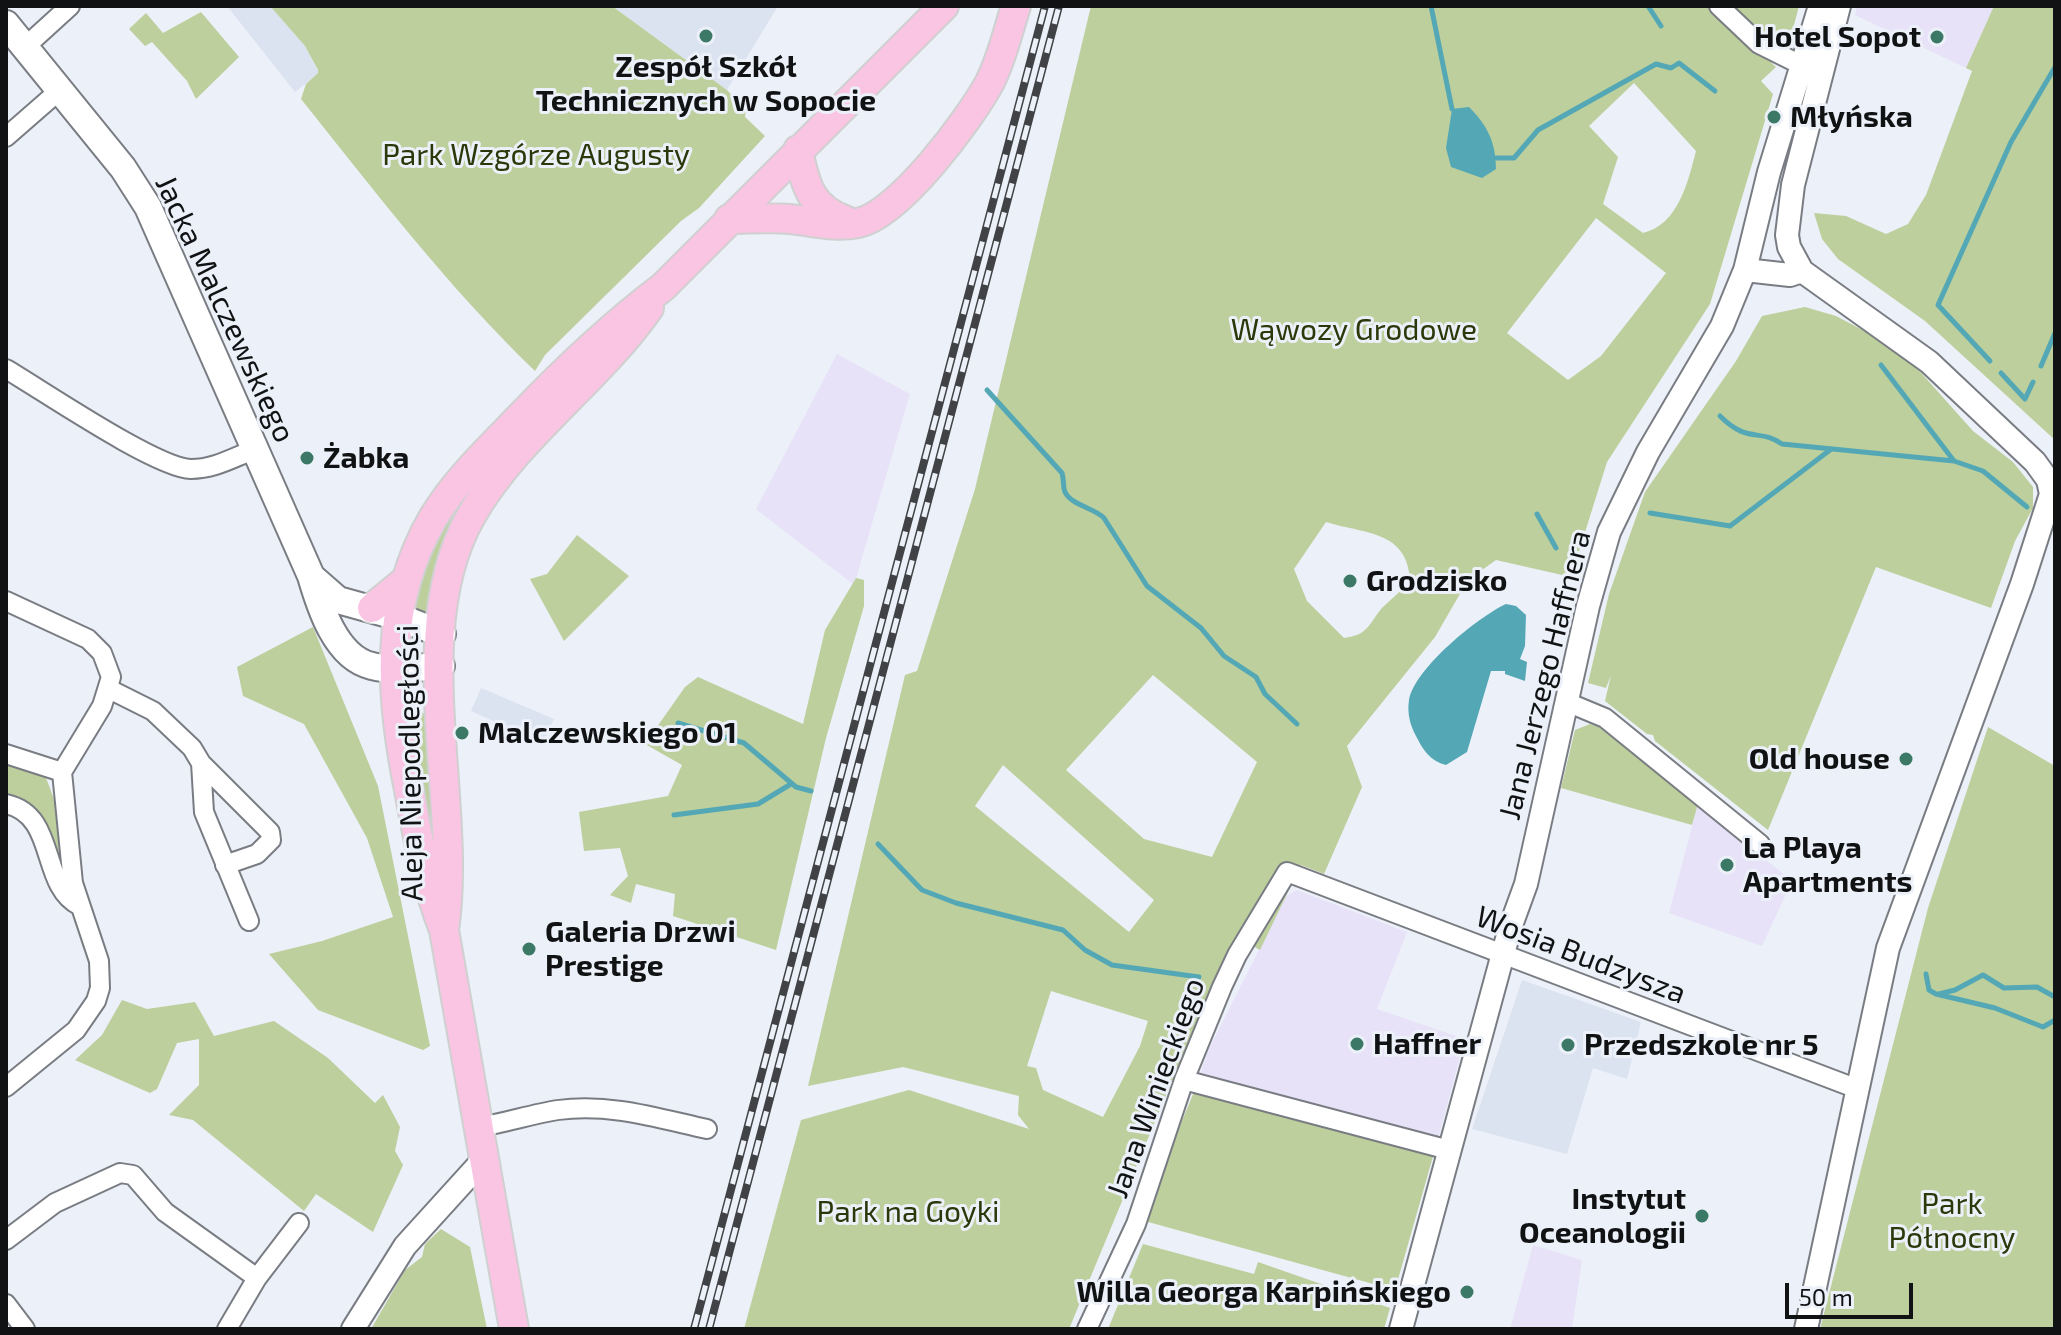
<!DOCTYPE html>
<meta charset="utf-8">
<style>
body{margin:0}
#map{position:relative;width:2061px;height:1335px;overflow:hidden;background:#ecf0f8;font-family:"Exo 2",sans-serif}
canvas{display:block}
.frame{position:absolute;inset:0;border:8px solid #111214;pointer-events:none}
.scale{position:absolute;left:1785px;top:1283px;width:128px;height:36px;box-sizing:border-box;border:4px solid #111214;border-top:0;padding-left:10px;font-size:24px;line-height:28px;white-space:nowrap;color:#111214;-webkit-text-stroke:6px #ecf0f8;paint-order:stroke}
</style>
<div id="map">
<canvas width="2061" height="1335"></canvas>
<div class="frame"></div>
<div class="scale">50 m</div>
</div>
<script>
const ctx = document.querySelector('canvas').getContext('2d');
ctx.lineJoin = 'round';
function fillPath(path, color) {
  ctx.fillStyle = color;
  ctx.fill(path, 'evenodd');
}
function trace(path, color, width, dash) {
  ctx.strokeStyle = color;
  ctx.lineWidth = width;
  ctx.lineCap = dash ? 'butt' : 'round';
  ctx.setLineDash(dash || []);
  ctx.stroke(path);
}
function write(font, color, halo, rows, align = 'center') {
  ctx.font = font + ' "Exo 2",sans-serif';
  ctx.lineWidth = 6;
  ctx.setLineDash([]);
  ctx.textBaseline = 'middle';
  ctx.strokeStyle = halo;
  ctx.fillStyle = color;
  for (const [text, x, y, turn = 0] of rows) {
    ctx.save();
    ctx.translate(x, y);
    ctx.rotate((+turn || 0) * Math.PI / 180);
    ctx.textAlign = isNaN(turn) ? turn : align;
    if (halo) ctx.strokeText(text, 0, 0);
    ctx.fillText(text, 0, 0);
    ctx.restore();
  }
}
const commercial = new Path2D(`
 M1857 6H1994L1966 68 1855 15Z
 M837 354 910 394 854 585 756 509Z
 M1698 804 1792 881 1762 946 1669 913Z
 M1297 890 1407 932 1377 1009 1465 1039 1434 1153 1196 1087 1207 1053 1286 896Z
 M1533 1245 1582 1260 1572 1329H1510Z`);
const built = new Path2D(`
 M227 6H270L305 46 319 73 295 92Z
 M612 6H778L727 90Z
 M481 688 554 719 543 743 471 711Z
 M1522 980 1641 1022 1627 1079 1593 1068 1567 1154 1472 1129Z`);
const green = new Path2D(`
 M270 6H612L727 90 746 110 745 117 765 136 699 208 681 221 545 355 535 371C448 287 376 193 301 99L306 84 318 73V70L305 46Z
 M1091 6H1799L1788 48 1762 54 1776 67 1761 81 1773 94 1710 304 1607 462 1571 577 1496 560 1468 580 1435 637 1347 746 1362 787 1324 874 1301 865 1260 950 1236 936 1198 1018 1069 1329H744L801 1120 909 1090 1029 1129 1018 1115 1019 1096 903 1067 808 1086 905 675 917 671 975 489ZM1634 83 1696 151C1688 182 1678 225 1643 233L1603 204 1618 157 1589 126ZM1596 218 1666 273 1601 356 1568 380 1507 333ZM1326 522C1364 534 1408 530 1410 581 1401 591 1391 599 1382 608 1368 625 1368 635 1344 638L1307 601 1294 569ZM1153 675 1257 762 1212 857 1144 839 1066 770ZM1003 765 1154 900 1129 932 975 806ZM1051 991 1148 1021 1140 1046 1103 1117 1043 1090 1036 1068 1027 1066Z
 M1994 6H2055V440L1925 321 1838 259 1822 239 1814 213 1846 216 1886 234 1908 224 1926 195 1972 71 1966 68Z
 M201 12 239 57 196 99 187 81 152 42 145 46 129 29 146 13 163 33Z
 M1805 307 1836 316 1874 336 1915 366 1973 431 2013 462 2033 487V508L2015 541 1991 608 1876 567 1768 830 1655 741 1653 735 1647 734 1605 701 1611 675 1606 688 1588 683 1609 594 1645 492 1736 361 1762 316Z
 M504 446 428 618 412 607 435 540 455 505Z
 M577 535 629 576 564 641 530 579 547 574Z
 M856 578 864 580V606L826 738 776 950 673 916 675 894 636 884 631 903 610 895 628 876 620 848 584 851 579 812 668 796 682 765 645 744 685 687 698 677 803 724 825 630Z
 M313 627 378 786 430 1046 423 1050 318 1010 269 954 322 941 393 917 367 838 304 724 243 696 237 667Z
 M414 705 424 714 437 871 405 710Z
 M1590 724 1599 727 1698 804 1692 825 1561 788 1575 730Z
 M1988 727 2055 766V1329H1820L1928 908Z
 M6 761 46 778C56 803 66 830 57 857L35 808 6 798Z
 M122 1000 147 1009 195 1002 214 1036 274 1021 328 1058 375 1103 383 1095 400 1127 395 1151 403 1165 373 1232 316 1194 304 1211 193 1120 169 1115 199 1085V1039L177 1043 157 1089 150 1093 75 1060 102 1035Z
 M1196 1087 1434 1153 1395 1290 1141 1220Z
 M441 1229 470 1247 487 1329H371L405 1270 422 1257 425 1244Z
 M1143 1244 1254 1274 1258 1262 1390 1308 1384 1329H1108Z`);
const water = new Path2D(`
 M1469 107C1488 126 1496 143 1496 169L1482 178 1451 167 1446 148 1452 109Z
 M1506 604 1516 606 1526 615 1525 646 1520 659 1527 662 1525 681 1505 674V671H1491L1467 752 1446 765C1430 761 1423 750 1416 736 1410 725 1407 713 1409 700 1415 668 1478 617 1506 604Z`);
const stream = new Path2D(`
 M1431 6 1452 109
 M1648 6 1661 26
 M1496 158H1514L1538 130 1656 64 1671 68 1679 63 1715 91
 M1990 361 1938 305 2011 142 2055 67
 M1881 365 1954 461 1983 471 2027 507
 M2041 366 2055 333
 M2001 373 2025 399 2033 382
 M987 390 1062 473C1064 480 1063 488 1065 492 1071 505 1094 508 1104 518L1147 586 1201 628 1224 656 1256 677 1265 694 1297 724
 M1720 416C1748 444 1759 428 1782 444L1954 461
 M1650 513 1730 526 1830 450
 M1537 514 1556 548
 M678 723 744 743 796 787 811 791
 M674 815 758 804 791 784
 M878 844 922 890 956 903 1063 930 1085 950 1112 965 1199 977
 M1926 974 1929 990 1936 994 1995 1008 2043 1027 2055 1020
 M1939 994 1955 990 1983 975 2004 988 2037 987 2055 997`);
const minor = new Path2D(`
 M1719 6 1759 44 1803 66
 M25 47 70 6
 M6 137 61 89
 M6 369C42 390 156 468 191 469 215 469 234 457 256 449
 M6 601 88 639 102 653 111 677 102 706 62 772 73 883 99 961 100 988 96 1001 76 1030 6 1087
 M109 689 153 711 192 748 201 763 204 812 249 921
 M1569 703 1605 718 1760 844
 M6 754 62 772
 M201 763 270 832 271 840 257 854 225 865
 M6 804C58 815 39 886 80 906
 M1184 1080 1449 1150
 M479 1127C505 1123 532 1114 558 1110 610 1103 657 1118 707 1129
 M6 1240 55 1203 120 1173 133 1175 165 1212 257 1278
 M6 1304 25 1329
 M227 1329 257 1278 299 1223
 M1087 1329 1136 1224 1184 1080 1222 987 1237 955 1287 872 1855 1088`);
const tertiary = new Path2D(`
 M1745 270 1790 275 1802 271
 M353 1329 405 1246 484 1159
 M1401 1329 1510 928 1526 884 1588 606 1609 532 1648 452 1722 326 1745 270 1769 172 1820 6
 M1806 1329 1888 948 2022 584 2051 494 2048 480 2035 462 1929 362 1802 271 1789 247 1787 235 1793 185 1839 6`);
const secondary = new Path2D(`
 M6 24 123 168 148 207 311 576C320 607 336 658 372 666 394 672 419 667 441 666
 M314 579 338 600 399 617 442 634`);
const primary = new Path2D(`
 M798 150C805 185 811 209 847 221
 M729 219C749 219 770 217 790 219 812 221 835 228 858 223 899 215 970 119 990 82 1002 58 1008 31 1016 6
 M372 608 406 580
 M444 930C463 802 405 632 471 516 516 437 597 382 649 308
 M514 1329 444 930C426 885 418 838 409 790 390 696 383 604 433 518 456 480 489 449 520 417 565 370 611 326 663 287L944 6`);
const rail = new Path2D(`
 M694 1329 1045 6
 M709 1329 1059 6`);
const markers = [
 [706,36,8,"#3b7966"],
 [1937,37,8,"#3b7966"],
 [1774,117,8,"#3b7966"],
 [307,458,8,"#3b7966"],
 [1350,581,8,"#3b7966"],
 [462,733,8,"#3b7966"],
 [1906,759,8,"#3b7966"],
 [1727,865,8,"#3b7966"],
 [529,949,8,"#3b7966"],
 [1357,1044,8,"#3b7966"],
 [1568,1045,8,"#3b7966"],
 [1702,1216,8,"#3b7966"],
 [1467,1292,8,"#3b7966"]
];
const poiNames = [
 ["Hotel Sopot",1921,37,"right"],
 ["Zespół Szkół",706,67,"center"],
 ["Technicznych w Sopocie",706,101,"center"],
 ["Młyńska",1790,117],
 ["Żabka",323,458],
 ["Grodzisko",1366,581],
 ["Malczewskiego 01",478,733],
 ["Old house",1890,759,"right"],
 ["La Playa",1743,848],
 ["Apartments",1743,882],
 ["Galeria Drzwi",545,932],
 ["Prestige",545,966],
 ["Haffner",1373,1044],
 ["Przedszkole nr 5",1584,1045],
 ["Instytut",1686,1199,"right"],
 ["Oceanologii",1686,1233,"right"],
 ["Willa Georga Karpińskiego",1451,1292,"right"]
];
const parkNames = [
 ["Park Wzgórze Augusty",536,155],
 ["Wąwozy Grodowe",1354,330],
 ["Park",1952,1204],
 ["Północny",1952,1238],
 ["Park na Goyki",908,1212]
];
const streetNames = [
 ["Jacka Malczewskiego",225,309,65],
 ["Jana Jerzego Haffnera",1545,675,-76],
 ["Aleja Niepodległości",410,763,-91],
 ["Wosia Budzysza",1581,955,21],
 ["Jana Winieckiego",1156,1088,-70]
];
fillPath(commercial, '#e7e2f8');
fillPath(built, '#dce3f0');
fillPath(green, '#bdcf9c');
fillPath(water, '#54a8b6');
trace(stream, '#54a8b6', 5);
trace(minor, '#797d83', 22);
trace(tertiary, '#797d83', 26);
trace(secondary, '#797d83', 30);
trace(primary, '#cfd0d0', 32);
trace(minor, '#fff', 18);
trace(tertiary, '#fff', 22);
trace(secondary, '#fff', 26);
trace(primary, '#fac5e3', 28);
trace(rail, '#404245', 8);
trace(rail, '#ecf0f8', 5, [15]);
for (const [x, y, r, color] of markers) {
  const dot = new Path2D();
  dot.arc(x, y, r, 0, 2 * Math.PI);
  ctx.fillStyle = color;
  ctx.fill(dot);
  trace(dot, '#ecf0f8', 3);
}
write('bold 30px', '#111214', '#ecf0f8', poiNames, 'left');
write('30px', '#2b380a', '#ecf0f8', parkNames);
write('30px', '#111214', '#ecf0f8', streetNames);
</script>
